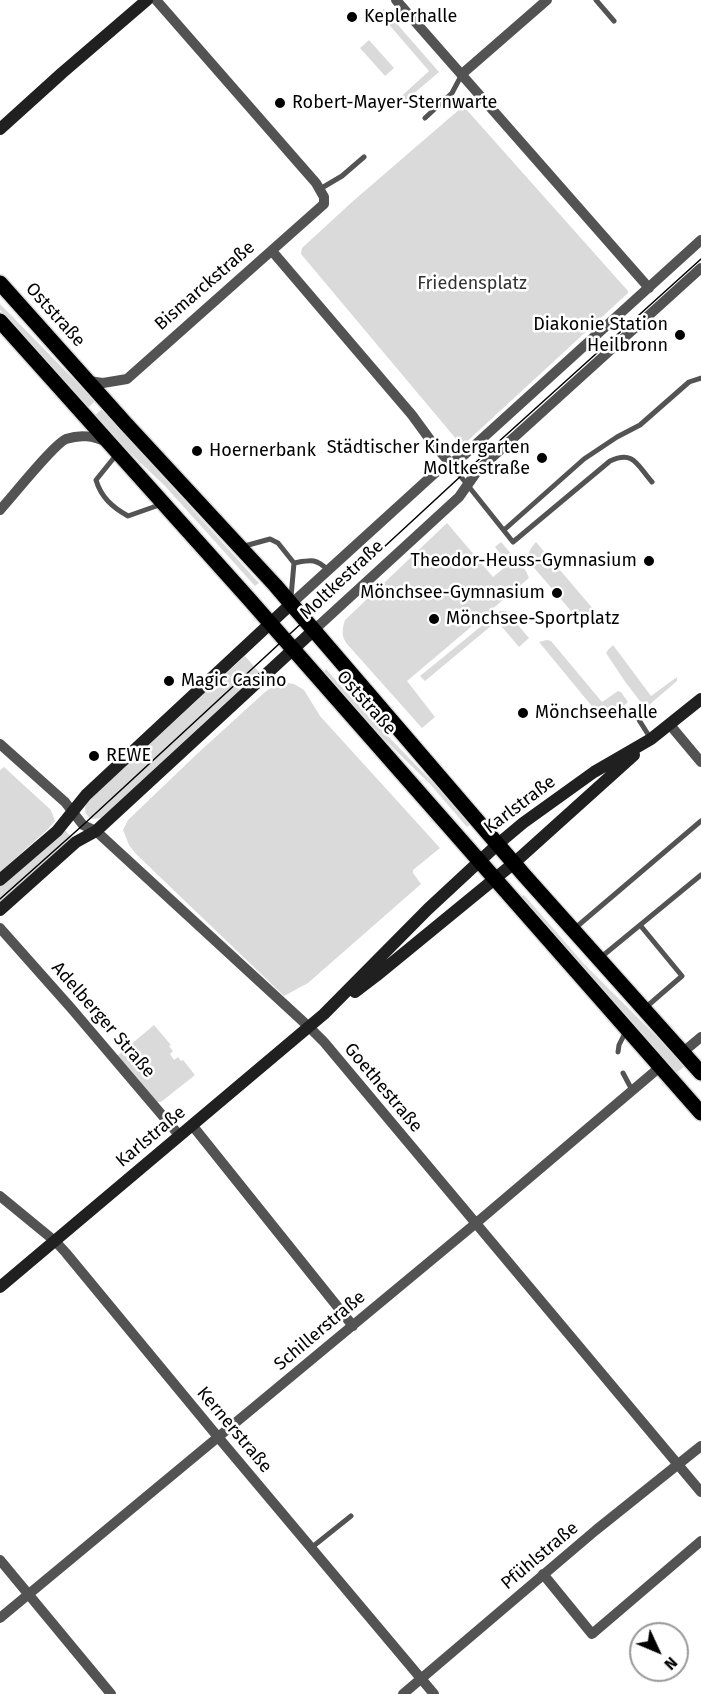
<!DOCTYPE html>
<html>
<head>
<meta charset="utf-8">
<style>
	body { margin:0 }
	#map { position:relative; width:701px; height:1694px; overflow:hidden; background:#fff; font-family:"Fira Sans",sans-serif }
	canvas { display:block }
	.north { position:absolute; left:629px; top:1622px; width:60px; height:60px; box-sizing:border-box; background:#fff; border:2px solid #999; border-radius:50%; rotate:134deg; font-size:16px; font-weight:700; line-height:24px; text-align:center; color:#000 }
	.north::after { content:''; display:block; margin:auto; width:21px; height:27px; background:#000; clip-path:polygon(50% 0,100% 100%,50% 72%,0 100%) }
</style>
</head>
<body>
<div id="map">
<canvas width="701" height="1694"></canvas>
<div class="north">N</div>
</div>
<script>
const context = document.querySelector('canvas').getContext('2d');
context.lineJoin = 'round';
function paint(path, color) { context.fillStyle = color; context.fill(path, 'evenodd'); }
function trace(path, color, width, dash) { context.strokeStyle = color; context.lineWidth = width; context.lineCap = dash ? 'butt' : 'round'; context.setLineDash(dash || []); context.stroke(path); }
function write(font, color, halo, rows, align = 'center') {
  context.font = font + ' "Fira Sans",sans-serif'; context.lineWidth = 5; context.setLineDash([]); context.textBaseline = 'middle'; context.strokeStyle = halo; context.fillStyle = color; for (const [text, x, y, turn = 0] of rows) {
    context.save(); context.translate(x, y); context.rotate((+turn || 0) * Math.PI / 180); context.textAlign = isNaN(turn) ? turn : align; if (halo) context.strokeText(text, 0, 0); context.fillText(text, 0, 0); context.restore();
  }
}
paint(new Path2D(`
	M 384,9 L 439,72 L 399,106 L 395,102 L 429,71 L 379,13 Z
	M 369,40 L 394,68 L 385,76 L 360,48 Z
	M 461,108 L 465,108 L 628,291 L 628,293 L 462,446 L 301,254 L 302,248 L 352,202 Z
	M 0,304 L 95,401 L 88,408 L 0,310 Z
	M 102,409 L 259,583 L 255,586 L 165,486 L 128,451 L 94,416 Z
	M 447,523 L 493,577 L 509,564 L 495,547 L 501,542 L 526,571 L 529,578 L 407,681 L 435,717 L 422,728 L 347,644 C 341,636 342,629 345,620 Z
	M 536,542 L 600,617 C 595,621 590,626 583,625 L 530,563 C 527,553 529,550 536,542 Z
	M 500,611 L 506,611 L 529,638 L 519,647 L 497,621 L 425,681 L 420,676 Z
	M 547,640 L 551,641 L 602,702 L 618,691 L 621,692 L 628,702 L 609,719 L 605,714 L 605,710 L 601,710 L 599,707 L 595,710 L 539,642 Z
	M 613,645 L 651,696 L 677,677 L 677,681 L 649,705 L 643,705 L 626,683 L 606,653 L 608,650 Z
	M 245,656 L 259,672 L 101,818 L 92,819 C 85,815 84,811 86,803 Z
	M 326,669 C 372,723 424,771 471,823 L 467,827 L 430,784 L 385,740 L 323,673 Z
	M 283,682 L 294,684 L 304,690 L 320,716 L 440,848 L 413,870 L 413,873 L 421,884 L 308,983 L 284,996 L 135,853 L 129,845 L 123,830 L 128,820 L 198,753 L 265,692 L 275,685 Z
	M 4,767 L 51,810 L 55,821 L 47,830 L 0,872 L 0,770 Z
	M 64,829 L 73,839 L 0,904 L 0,886 Z
	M 524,895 L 584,964 L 656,1036 L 684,1067 L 676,1073 L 521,897 Z
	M 154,1025 L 171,1045 L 169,1046 L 173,1051 L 170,1054 L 174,1060 L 178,1057 L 181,1061 L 183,1060 L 195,1075 L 161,1102 L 157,1102 L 117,1056 Z`), '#dadada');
const primary = new Path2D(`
	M 0,283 L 126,424 L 275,585 L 524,875 L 701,1073
	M 0,321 L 249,599 L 701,1113`);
trace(primary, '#dbdbdb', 18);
trace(new Path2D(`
	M 596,0 L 614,21
	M 425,118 L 452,93 L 461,76
	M 320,189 L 342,176 L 364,157
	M 117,454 L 96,480 C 101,497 112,507 128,516 L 162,504
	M 450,463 L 513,542 L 610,461 C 634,450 637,465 652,482
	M 504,530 L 584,459 L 617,437 L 640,425 L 689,382 L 701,378
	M 241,547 L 270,539 L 278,543 L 294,563 L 291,597
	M 294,563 C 311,560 315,558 328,570
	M 639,720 L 651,739
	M 640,925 L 682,976 L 645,1008
	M 574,929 L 701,821
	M 600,958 L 701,875
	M 618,1052 L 619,1045 L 626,1031
	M 623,1073 L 632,1090
	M 311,1548 L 351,1516`), '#535353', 5);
trace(new Path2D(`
	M 396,0 L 649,288
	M 462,74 L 547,0
	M 272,251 L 412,415 L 431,441 L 450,463
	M 88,381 L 103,383 L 127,379 L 324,204 L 324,197 L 316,183 L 156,0
	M 0,510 C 12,497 54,444 66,439 C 81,434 93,436 107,442
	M 291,604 L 435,473 L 464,455 L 701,240
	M 314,630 L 459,497 L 478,470 L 701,268
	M 670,725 L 701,762
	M 0,744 L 65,802 L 83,825 L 96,831 L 309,1027 L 324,1042 L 701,1492
	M 0,928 L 71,1008 L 179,1135
	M 682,1053 L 701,1037
	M 192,1125 L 353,1326
	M 0,1196 L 56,1242 L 66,1253 L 218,1437 L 434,1694
	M 0,1560 L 111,1694
	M 543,1574 L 592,1634 L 701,1541
	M 0,1618 L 475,1224 L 660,1067
	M 403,1694 L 596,1530 L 701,1446`), '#535353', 10);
trace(new Path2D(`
	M 0,129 L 62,73 L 147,0
	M 0,880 L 57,831 L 86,795 L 291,604
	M 0,910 L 76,842 L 96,831 L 314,630
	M 355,992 L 376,976 L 514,863 L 634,755
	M 0,1287 L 324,1014 L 428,909 L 498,844 L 523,823 L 594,772 L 651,739 L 701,699`), '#202020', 12);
trace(primary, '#000', 15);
trace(new Path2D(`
	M 0,899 L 83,825 L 475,463 L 701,259`), '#000', 1.5);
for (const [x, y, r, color] of [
	[352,17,6,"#000"],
	[280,103,6,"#000"],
	[680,335,6,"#000"],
	[197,451,6,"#000"],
	[542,458,6,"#000"],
	[649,561,6,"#000"],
	[557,593,6,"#000"],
	[434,619,6,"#000"],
	[169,681,6,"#000"],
	[523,713,6,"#000"],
	[94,756,6,"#000"]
]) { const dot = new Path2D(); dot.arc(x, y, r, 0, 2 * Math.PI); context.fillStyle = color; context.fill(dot); trace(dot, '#fff', 2); }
write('18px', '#000', '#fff', [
	["Keplerhalle",364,17],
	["Robert-Mayer-Sternwarte",292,103],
	["Diakonie Station",668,325,"right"],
	["Heilbronn",668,346,"right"],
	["Städtischer Kindergarten",530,448,"right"],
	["Moltkestraße",530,469,"right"],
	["Hoernerbank",209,451],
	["Theodor-Heuss-Gymnasium",637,561,"right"],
	["Mönchsee-Gymnasium",545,593,"right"],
	["Mönchsee-Sportplatz",446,619],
	["Magic Casino",181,681],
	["Mönchseehalle",535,713],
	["REWE",106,756]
], 'left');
write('18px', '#313131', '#fff', [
	["Friedensplatz",472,284]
]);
write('18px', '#000', '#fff', [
	["Bismarckstraße",205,286,-41],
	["Oststraße",55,315,48],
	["Moltkestraße",342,580,-43],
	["Oststraße",366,703,48],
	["Karlstraße",520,805,-37],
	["Adelberger Straße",103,1020,49],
	["Goethestraße",383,1088,50],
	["Karlstraße",151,1137,-40],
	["Schillerstraße",320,1331,-40],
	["Kernerstraße",234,1430,50],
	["Pfühlstraße",540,1556,-40]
]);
</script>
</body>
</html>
